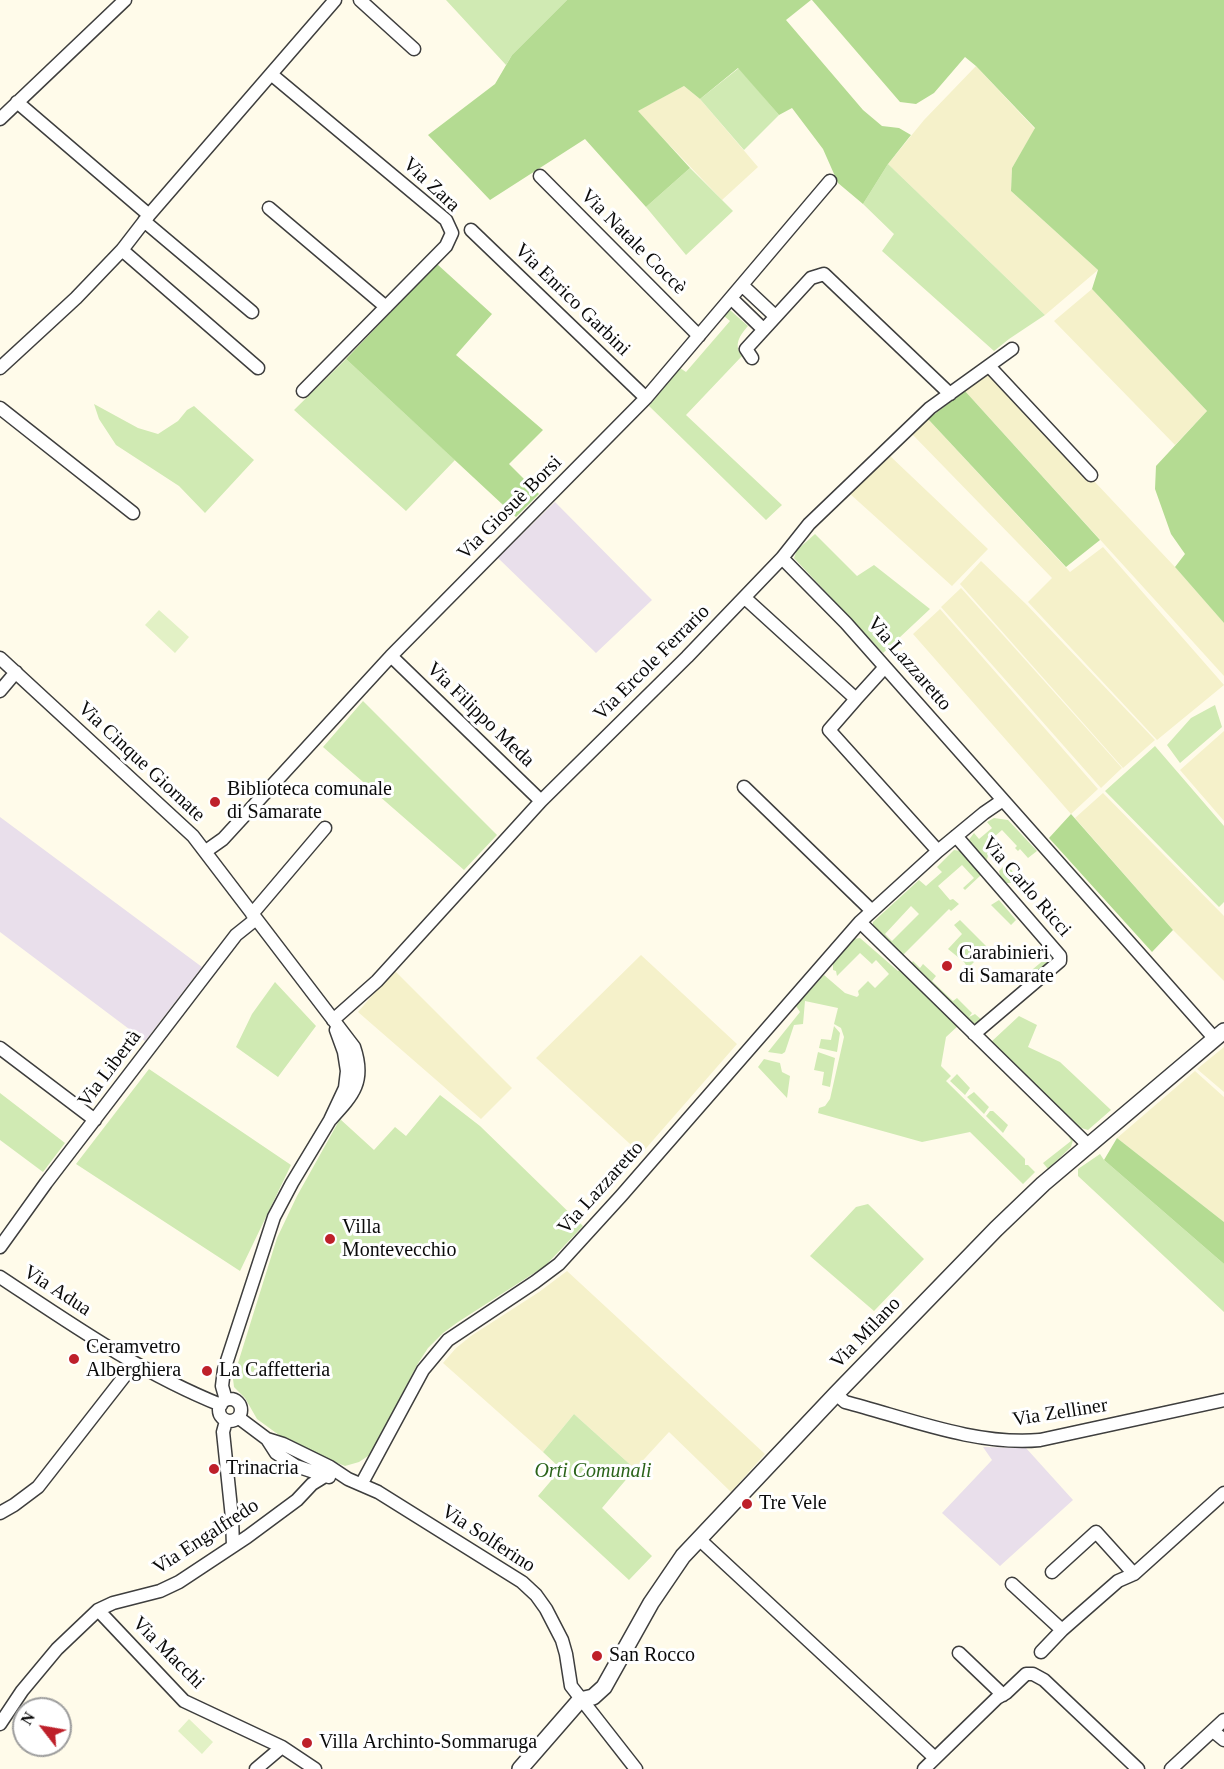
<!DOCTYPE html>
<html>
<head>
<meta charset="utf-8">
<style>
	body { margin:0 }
	#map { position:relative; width:1224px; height:1769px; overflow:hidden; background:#fffbea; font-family:Georgia,serif }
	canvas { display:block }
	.north { position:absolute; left:12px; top:1697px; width:60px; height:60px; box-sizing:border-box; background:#fff; border:2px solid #9d9d9d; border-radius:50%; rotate:301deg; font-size:16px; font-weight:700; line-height:24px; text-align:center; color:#0b0b0b }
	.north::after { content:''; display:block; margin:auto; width:21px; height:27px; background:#be202a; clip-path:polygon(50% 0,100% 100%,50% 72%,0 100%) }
</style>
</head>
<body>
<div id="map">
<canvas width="1224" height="1769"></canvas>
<div class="north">N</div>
</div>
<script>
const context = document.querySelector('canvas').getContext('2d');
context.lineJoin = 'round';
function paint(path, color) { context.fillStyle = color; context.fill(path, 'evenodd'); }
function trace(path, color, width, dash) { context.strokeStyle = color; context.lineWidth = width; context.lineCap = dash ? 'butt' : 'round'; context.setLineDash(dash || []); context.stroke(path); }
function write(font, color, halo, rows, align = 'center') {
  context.font = font + ' Georgia,serif'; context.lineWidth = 6; context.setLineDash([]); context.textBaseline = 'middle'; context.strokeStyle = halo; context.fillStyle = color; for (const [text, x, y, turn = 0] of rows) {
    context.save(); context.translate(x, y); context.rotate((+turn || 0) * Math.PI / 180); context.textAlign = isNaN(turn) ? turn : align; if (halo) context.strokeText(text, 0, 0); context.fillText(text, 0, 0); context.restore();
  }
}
paint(new Path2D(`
	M 555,502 L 652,600 L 596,653 L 498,558 Z
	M 0,817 L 202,967 L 145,1041 L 0,932 Z
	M 983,1447 L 1026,1448 L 1073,1500 L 1000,1566 L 942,1513 L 992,1460 Z`), '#e9dfeb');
paint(new Path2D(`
	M 976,66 L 1035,129 L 1012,168 L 1011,191 L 1098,270 L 1045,315 L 888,164 L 924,120 Z
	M 684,86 L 700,99 L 758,167 L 722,200 L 637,111 Z
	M 1092,289 L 1207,411 L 1175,445 L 1054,321 Z
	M 988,375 L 1094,481 L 1175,567 L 1224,623 L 1224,676 L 965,391 Z
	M 928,419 L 1070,572 L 1103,547 L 1224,685 L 1157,740 L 1028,602 L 1052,578 L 912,434 Z
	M 889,455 L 988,549 L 952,586 L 849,493 Z
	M 981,561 L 1027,605 L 1155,740 L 1123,768 L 960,584 Z
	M 961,588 L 1122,768 L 1101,788 L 941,607 Z
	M 940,609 L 1098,789 L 1071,814 L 913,634 Z
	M 1224,731 L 1224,821 L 1180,770 Z
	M 1103,793 L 1224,916 L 1224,981 L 1173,930 L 1075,818 Z
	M 641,955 L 737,1044 L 641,1154 L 536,1058 Z
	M 394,970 L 512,1088 L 481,1119 L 358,1012 Z
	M 1224,1047 L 1224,1092 L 1197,1069 Z
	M 1195,1071 L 1224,1097 L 1224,1222 L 1117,1138 Z
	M 567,1271 L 765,1454 L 731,1492 L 669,1432 L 635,1469 L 574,1414 L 543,1452 L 443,1363 L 456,1348 L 471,1336 L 539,1292 Z`), '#f5f1ca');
paint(new Path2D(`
	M 446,0 L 567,0 L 512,55 L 506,65 Z
	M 739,68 L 779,115 L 744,150 L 700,99 Z
	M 888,164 L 1045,315 L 1009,339 L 994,351 L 882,251 L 894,234 L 863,204 Z
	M 690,168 L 733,211 L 686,255 L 646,207 Z
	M 730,310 L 748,326 C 740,335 733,345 742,356 L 686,415 L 782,505 L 766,520 L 649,406 L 680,368 L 686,372 L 730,321 L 724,316 Z
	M 346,359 L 455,460 L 406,511 L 294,410 Z
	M 94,404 L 138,428 L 158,434 L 178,421 L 187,410 L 194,406 L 254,460 L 205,513 L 179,486 L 116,445 L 99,419 Z
	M 815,534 L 857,576 L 874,565 L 930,609 L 883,653 L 794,558 L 797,550 Z
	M 363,701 L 497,835 L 464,870 L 323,747 Z
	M 1215,705 L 1222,727 L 1180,763 L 1167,745 L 1191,718 Z
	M 1155,746 L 1224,826 L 1224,902 L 1219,907 L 1105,791 Z
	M 994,818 L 1008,820 L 1037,851 L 1028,858 L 1020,849 L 1018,851 L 1015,848 L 1017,846 L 1002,830 L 986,844 L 993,852 L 988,856 L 986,862 L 968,841 L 974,833 L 979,839 L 992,828 L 987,822 Z
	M 954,850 L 960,851 L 981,875 L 965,890 L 963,888 L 974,878 L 962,865 L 938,886 L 950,900 L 953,899 L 959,904 L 951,911 L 949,909 L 903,955 L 873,927 L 873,922 L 919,880 L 926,886 L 942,872 L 937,867 ZM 911,906 L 919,914 L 892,941 L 885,934 Z
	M 1006,864 L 1018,877 L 1011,883 L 1007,883 L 1006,887 L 996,876 L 1000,875 L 999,871 Z
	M 999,900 L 1016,920 L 1011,925 L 991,905 Z
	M 960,920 L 988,948 L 968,968 L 964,962 L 948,949 L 962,934 L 954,925 Z
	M 860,938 L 898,971 L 902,968 L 959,1025 L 946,1037 L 941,1066 L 951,1076 L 946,1081 L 1025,1159 L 1025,1165 L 1028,1165 L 1035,1172 L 1023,1184 L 970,1132 L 922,1142 L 818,1113 L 819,1108 L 825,1106 L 830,1099 L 844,1037 L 841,1028 L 834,1024 L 838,1008 L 805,1001 L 803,1024 L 794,1025 L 785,1052 L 782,1054 L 768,1052 L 800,1012 L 796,1006 L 824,975 L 845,993 L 857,997 L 859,995 L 858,991 L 868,981 L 875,988 L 889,974 L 876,960 L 872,964 L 860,953 L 837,976 L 836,971 L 833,970 L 833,963 L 854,939 Z
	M 1040,947 L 1045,952 L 1049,950 L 1053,955 L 1053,961 L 1049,965 L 1047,963 L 1030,977 L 1027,974 L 1045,959 L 1036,949 Z
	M 913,961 L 920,968 L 923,964 L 936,976 L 932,981 L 953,1001 L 957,998 L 972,1013 L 969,1017 L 975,1014 L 983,1021 L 980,1024 L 971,1023 L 911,964 Z
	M 275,982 L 316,1026 L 278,1077 L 236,1047 L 252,1014 Z
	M 1019,1016 L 1037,1025 L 1028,1047 L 1060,1062 L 1111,1110 L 1088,1130 L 1078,1127 L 991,1042 Z
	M 834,1026 L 840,1033 L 837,1052 L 819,1048 L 821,1039 L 831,1040 Z
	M 818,1052 L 835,1058 L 830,1087 L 822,1085 L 824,1072 L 814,1070 Z
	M 764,1059 L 780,1063 L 782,1072 L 790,1076 L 787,1098 L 758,1067 Z
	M 149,1069 L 291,1165 L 240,1271 L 76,1164 Z
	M 957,1074 L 970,1088 L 965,1095 L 950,1081 Z
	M 974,1092 L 989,1107 L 984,1114 L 967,1097 Z
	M 0,1093 L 65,1143 L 43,1172 L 0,1140 Z
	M 440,1095 L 480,1126 L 583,1226 L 545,1266 L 458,1322 L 443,1333 L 428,1348 L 417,1365 L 371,1454 L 359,1462 L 345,1466 L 315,1454 L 283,1438 L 257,1419 L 245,1398 L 234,1387 L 233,1379 L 277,1238 L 297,1196 L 340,1119 L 374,1150 L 395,1127 L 406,1136 Z
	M 990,1111 L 993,1111 L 1008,1125 L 1003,1133 L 986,1116 Z
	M 1069,1134 L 1073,1140 L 1071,1147 L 1048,1169 L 1043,1163 L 1071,1141 L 1068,1135 Z
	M 1100,1154 L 1104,1160 L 1224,1264 L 1224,1312 L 1078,1176 L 1078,1169 Z
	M 868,1204 L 924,1259 L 874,1311 L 810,1256 L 856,1207 Z
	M 574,1414 L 635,1469 L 602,1508 L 652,1556 L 629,1580 L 538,1496 L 561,1469 L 543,1452 Z`), '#d0eab3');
paint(new Path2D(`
	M 567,0 L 811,0 L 786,20 L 863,110 L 882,126 L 899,128 L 911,135 L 888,164 L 863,204 L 838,183 L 823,149 L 792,108 L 779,115 L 738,68 L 700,99 L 684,86 L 638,111 L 690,168 L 646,207 L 585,139 L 490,200 L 428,135 L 495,84 L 512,55 Z
	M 812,0 L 1224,0 L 1224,623 L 1175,567 L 1185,554 L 1171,534 L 1155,489 L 1156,466 L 1207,411 L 1092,289 L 1098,270 L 1011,191 L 1012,168 L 1035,128 L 976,66 L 965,57 L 934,93 L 916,104 L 900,102 Z
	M 437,264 L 492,314 L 456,355 L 543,430 L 509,464 L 539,494 L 516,517 L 346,359 Z
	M 965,391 L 1100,540 L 1066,567 L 928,419 Z
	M 1071,814 L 1173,930 L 1152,952 L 1049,838 Z
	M 1117,1138 L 1224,1222 L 1224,1264 L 1104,1160 Z`), '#b4db92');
paint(new Path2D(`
	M 159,610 L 189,637 L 175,653 L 145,625 Z
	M 189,1719 L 213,1742 L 202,1754 L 178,1731 Z`), '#e2f1c5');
const minor = new Path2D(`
	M 360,0 L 414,49
	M 271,74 L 446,220 L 452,233 L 446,246 L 303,391
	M 17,102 L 149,215
	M 0,119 L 125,0
	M 540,176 L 699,336
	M 269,208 L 386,307
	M 144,221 L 252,312
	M 471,230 L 646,398
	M 122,250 L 258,368
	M 743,286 L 775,316
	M 732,299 L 763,329
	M 752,358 L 746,349 L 811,278 L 824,274 L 950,394
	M 989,366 L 1091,475
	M 0,368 L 76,298 L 122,250 L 149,215 L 335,0
	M 0,408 L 133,513
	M 782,558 L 846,623 L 1215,1039
	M 745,598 L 856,699 L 829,730 L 938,851
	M 391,656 L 541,801
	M 0,658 L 193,836 L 354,1047 C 366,1082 353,1095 330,1120
	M 0,691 L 16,672
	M 856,699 L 885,667
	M 744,787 L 871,910
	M 956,836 L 1060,956 L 1060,961 L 974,1034
	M 206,851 L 223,839 L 391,656 L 646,398 L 830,181
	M 252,914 L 325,828
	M 860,922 L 1088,1145
	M 333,1020 L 377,981 L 541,801 L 687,657 L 782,558 L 809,524 L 930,408 L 1012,349
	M 0,1048 L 95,1120
	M 0,1247 L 46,1183 L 236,935 L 256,919
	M 0,1277 C 71,1324 141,1373 221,1405
	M 836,1394 L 845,1402 C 907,1418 976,1446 1040,1440 L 1224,1400
	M219 1410a11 11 0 1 1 22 0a11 11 0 1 1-22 0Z
	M 226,1400 L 222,1386 L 224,1370 L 274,1217 L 292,1183 L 330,1120 L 345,1088 L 347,1071 L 344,1052 L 336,1030
	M 239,1418 L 267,1439 L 276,1453 L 296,1466 L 329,1477
	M 226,1421 L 223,1432 L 232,1518 L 233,1546
	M 267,1439 L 283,1444 L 330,1467 L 348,1479 L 378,1492 L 522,1582 L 536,1595 L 546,1609 L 562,1640 L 566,1654 L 571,1686 L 636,1769
	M 362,1483 L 423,1370 L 448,1340 L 535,1282 L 559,1264 L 621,1196 L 860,922 L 938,851 L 984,813 L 1003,800
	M 0,1513 L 14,1505 L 38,1487 L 134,1364
	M 700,1540 L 935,1758
	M 1052,1572 L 1096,1532 L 1134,1574
	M 1012,1584 L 1062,1630 L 1041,1652
	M 98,1610 L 184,1701 L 282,1747 L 315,1769
	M 1062,1630 L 1118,1581 L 1134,1574 L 1224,1493
	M 959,1653 L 1003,1695
	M 0,1724 L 22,1691 L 57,1649 L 98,1610 L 113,1603 L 160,1591 L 179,1582 L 247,1537 L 297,1500 L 312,1484 L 325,1476
	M 1213,1731 L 1224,1740
	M 256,1769 L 282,1747
	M 924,1769 L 997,1698 L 1006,1693 L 1026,1674 L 1033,1674 L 1044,1680 L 1138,1769
	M 1171,1769 L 1224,1720`);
const tertiary = new Path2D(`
	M 520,1769 L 580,1700 L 593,1697 L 604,1687 L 651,1603 L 683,1556 L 836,1394 L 996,1229 L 1043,1184 L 1224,1031`);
trace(minor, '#3e3e3e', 15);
trace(tertiary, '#3e3e3e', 18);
trace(minor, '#fff', 12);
trace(tertiary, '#fff', 15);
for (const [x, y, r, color] of [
	[215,802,6,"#be202a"],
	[947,966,6,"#be202a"],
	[330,1239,6,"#be202a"],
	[74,1359,6,"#be202a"],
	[207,1371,6,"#be202a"],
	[214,1469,6,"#be202a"],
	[747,1504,6,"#be202a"],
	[597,1656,6,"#be202a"],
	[307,1743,6,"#be202a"]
]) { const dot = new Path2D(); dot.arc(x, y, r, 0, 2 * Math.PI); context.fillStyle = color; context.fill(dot); trace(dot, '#fff', 2); }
write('20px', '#0b0b0b', '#fff', [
	["Via Zara",431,185,43],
	["Via Natale Coccè",633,242,45],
	["Via Enrico Garbini",572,300,44],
	["Via Giosuè Borsi",510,508,-45],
	["Via Ercole Ferrario",652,663,-45],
	["Via Lazzaretto",909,664,49],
	["Via Filippo Meda",480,715,44],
	["Via Cinque Giornate",141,762,43],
	["Via Carlo Ricci",1026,887,49],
	["Via Libertà",110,1069,-53],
	["Via Lazzaretto",601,1188,-48],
	["Via Adua",57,1291,33],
	["Via Milano",866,1333,-46],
	["Via Zelliner",1060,1413,-9],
	["Via Engalfredo",206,1537,-33],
	["Via Solferino",488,1539,33],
	["Via Macchi",168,1653,45]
]);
write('20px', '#0b0b0b', '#fff', [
	["Biblioteca comunale",227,790],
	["di Samarate",227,813],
	["Carabinieri",959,954],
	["di Samarate",959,977],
	["Villa",342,1228],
	["Montevecchio",342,1251],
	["Ceramvetro",86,1348],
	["Alberghiera",86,1371],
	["La Caffetteria",219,1371],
	["Trinacria",226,1469],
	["Tre Vele",759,1504],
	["San Rocco",609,1656],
	["Villa Archinto-Sommaruga",319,1743]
], 'left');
write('italic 20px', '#2b641b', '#fff', [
	["Orti Comunali",593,1472]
]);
</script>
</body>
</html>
